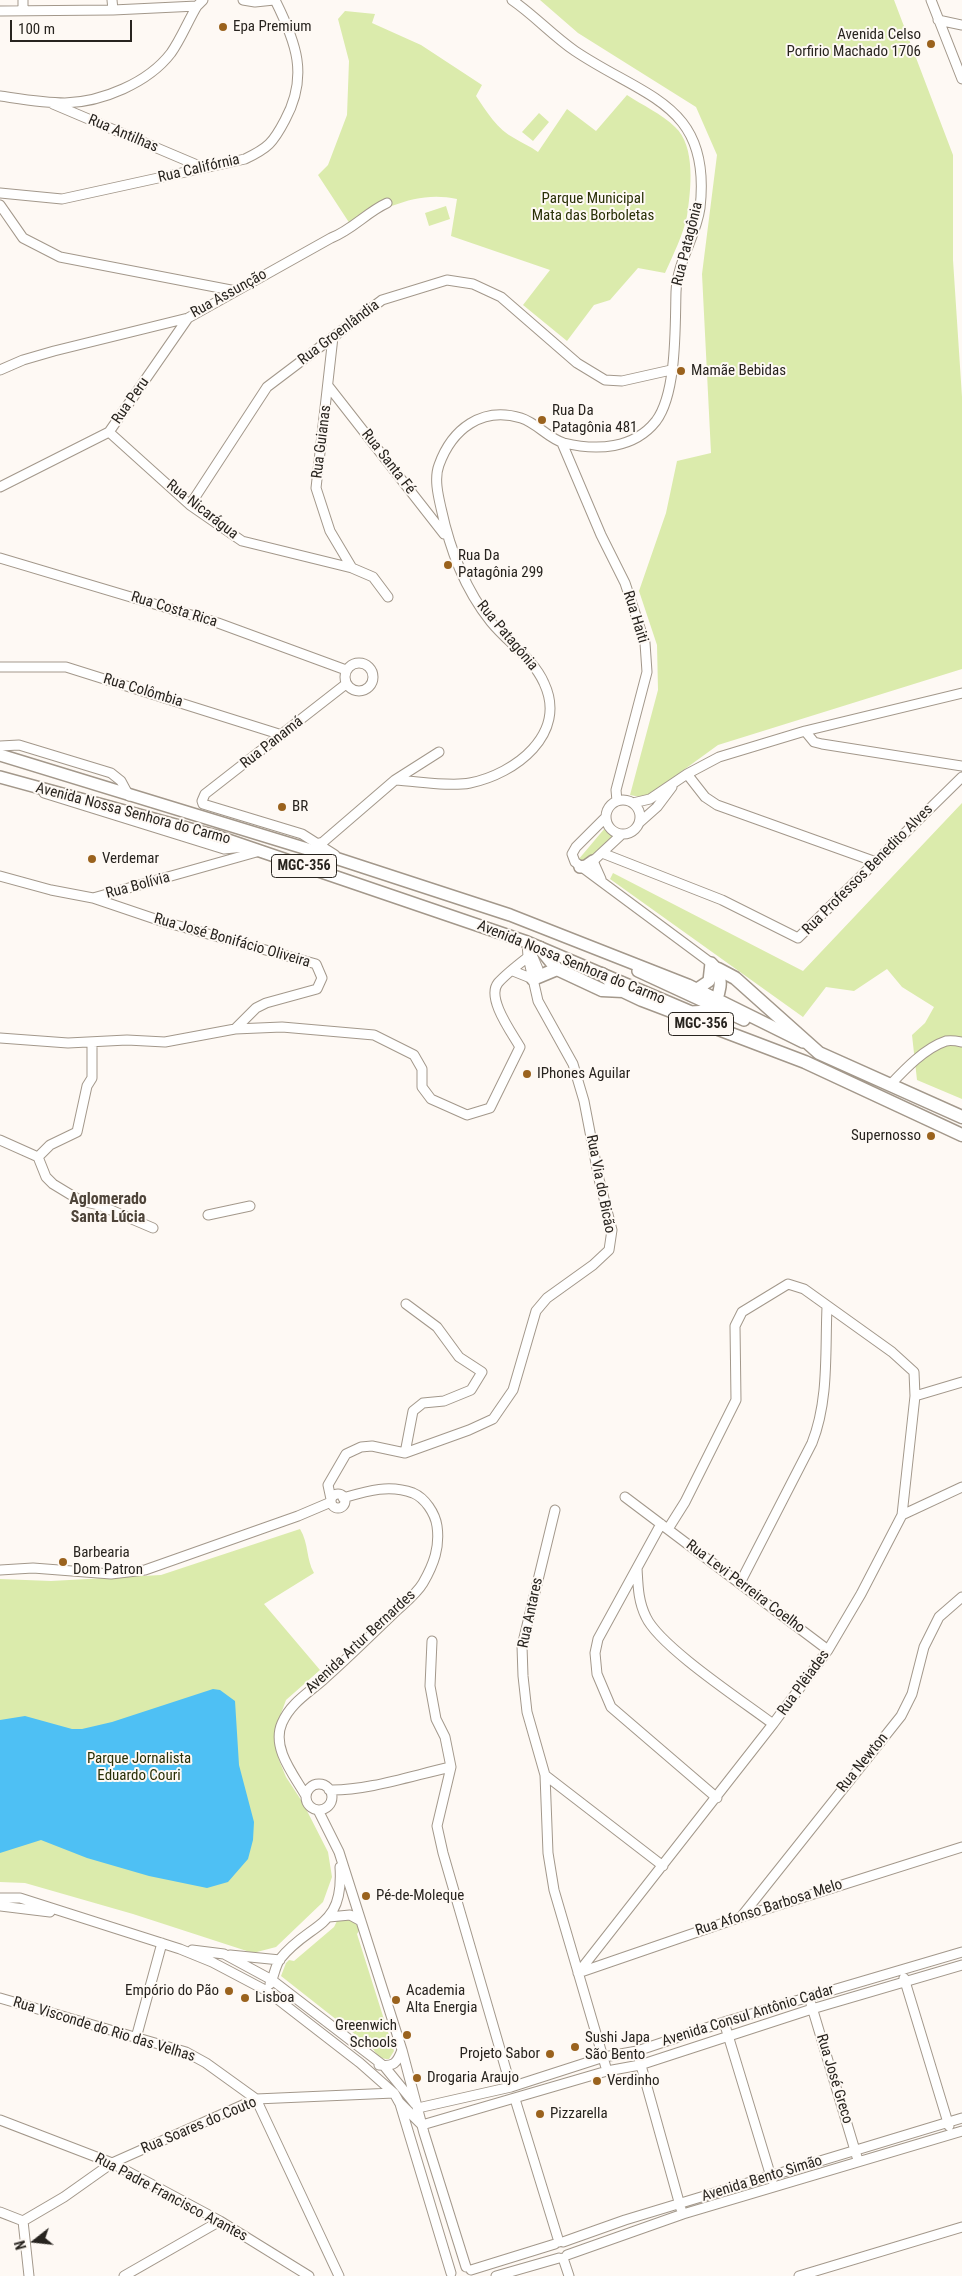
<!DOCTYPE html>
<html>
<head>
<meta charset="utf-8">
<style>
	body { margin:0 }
	#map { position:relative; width:962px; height:2276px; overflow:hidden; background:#fef9f4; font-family:"Roboto Condensed",sans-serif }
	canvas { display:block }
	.north { position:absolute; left:10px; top:2216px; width:50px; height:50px; -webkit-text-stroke:4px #fef9f4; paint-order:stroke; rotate:254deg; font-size:14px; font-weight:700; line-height:20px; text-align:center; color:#28241f }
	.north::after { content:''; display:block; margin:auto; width:18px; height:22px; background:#28241f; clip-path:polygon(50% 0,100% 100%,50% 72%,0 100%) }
	.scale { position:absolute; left:10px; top:20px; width:122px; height:22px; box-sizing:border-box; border:2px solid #28241f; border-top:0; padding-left:6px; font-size:15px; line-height:18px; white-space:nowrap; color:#28241f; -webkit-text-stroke:4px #fef9f4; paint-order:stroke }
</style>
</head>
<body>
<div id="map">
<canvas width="962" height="2276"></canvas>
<div class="north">N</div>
<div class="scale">100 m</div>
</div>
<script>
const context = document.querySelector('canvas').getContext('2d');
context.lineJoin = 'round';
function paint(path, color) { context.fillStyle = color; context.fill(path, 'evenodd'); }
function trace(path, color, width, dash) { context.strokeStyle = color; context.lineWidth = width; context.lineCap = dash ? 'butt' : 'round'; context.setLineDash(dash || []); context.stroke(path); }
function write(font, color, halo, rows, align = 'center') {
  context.font = font + ' "Roboto Condensed",sans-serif'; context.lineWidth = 4; context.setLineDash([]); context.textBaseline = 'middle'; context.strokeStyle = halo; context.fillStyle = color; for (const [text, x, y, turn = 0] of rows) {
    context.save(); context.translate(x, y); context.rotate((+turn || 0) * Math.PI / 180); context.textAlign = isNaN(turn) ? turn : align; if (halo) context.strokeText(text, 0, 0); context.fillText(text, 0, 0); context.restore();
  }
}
paint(new Path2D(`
	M 540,0 L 894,0 L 953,155 L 953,260 L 962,397 L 962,669 L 718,745 L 645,798 L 630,795 L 658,690 L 657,645 L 639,591 L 666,513 L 677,461 L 711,453 L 702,274 L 717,155 L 696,107 L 578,33 Z
	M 345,11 L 375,14 L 372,23 L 421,45 L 482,85 L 476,96 C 486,111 498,130 514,138 C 522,143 530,146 538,152 L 567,109 L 596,131 L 627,95 C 642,105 662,114 675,127 C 696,146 691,190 687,216 C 683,235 673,255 665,273 L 638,268 L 610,300 L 594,305 L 567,341 L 523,305 L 550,270 L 451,236 L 457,199 C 417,190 385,209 350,224 L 318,175 L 328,165 L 347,115 L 349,61 L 338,19 Z
	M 539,113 L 549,122 L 533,141 L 522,132 Z
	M 446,206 L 450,219 L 429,226 L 425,213 Z
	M 962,803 L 962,1099 L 917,1080 L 912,1035 L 925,1023 L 934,1007 L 902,987 L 887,969 L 854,991 L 826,987 L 803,1017 L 610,879 L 613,873 L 803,971 Z
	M 605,828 L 614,838 L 585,866 L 578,860 Z
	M 300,1529 C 309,1544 306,1559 314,1573 L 264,1604 L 320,1670 L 286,1700 L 276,1727 L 276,1746 L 279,1760 L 286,1777 L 303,1803 L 328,1852 L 332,1877 L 323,1902 L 276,1947 L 253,1953 L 133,1914 L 25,1883 L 0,1882 L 0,1579 L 51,1581 L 161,1575 Z
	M 345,1919 L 354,1922 L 360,1929 L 357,1934 L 394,2051 L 389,2059 C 376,2059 377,2052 370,2046 L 281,1976 L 286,1963 L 289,1960 L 294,1961 L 334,1927 L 337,1921 Z`), '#dbebac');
paint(new Path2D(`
	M 213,1689 L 220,1690 L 235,1701 L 239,1765 L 254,1822 L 253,1840 L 248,1859 L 228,1882 L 207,1888 L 149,1876 L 87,1858 L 41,1840 L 0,1853 L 0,1720 L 25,1716 L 72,1729 L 82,1729 L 112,1722 Z`), '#4ec0f4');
const minor = new Path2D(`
	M 23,0 L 23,11
	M 112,0 L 113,10
	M 243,0 L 255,2 L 274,0
	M 931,0 L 962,79
	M 0,11 L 113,10 L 197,6
	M 938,20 L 962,25
	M 0,96 C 21,99 44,103 65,103 C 102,102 148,83 171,53 C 181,39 188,21 197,6 L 203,0
	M 53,104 L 197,165 L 199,168
	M 0,193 L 62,199 L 245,159 C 268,148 273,143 285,120 C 309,76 296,42 275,0
	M 0,205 L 23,238 L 60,257 L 236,291
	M 333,337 L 316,488 L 330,531 L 352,568
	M 0,370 L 23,360 L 54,351 L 188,318 L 331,238 C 352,230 367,212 387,203
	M 329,387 L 444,534
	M 109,432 L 190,505 L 242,541 L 352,568 L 373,577 L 388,597
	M 562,443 L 601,535 L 625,583 L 645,643 L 647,672 L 616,790 L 617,801
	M 0,487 L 109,432 L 188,318
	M 190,505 L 267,387 L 382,300 L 447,280 L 473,284 L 501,297 L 577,363 L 605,380 L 622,381 L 671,370
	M 0,558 L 218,623 L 346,670
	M345 677a14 14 0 1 1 28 0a14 14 0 1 1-28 0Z
	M 0,667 L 66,667 L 282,735
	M 805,731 L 814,742 L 822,744 L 962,766
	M 0,746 L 19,745 L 111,773 L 121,781 L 129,796
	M 687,774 L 705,797 L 717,805 L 876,862
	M 395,780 C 417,781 449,787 470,783 C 515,774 568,734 544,683 C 533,658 508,643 491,622 C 464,588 450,550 441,508 C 438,495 434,478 439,465 C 452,429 482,406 521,418 C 537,423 549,439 564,443 C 597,451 634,449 656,421 C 677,393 675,326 676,292 C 677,262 696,237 700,208 C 712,104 645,98 575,51 C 553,36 534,15 512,0
	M 44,793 L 224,849 L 244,847
	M606 817a17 17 0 1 1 34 0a17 17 0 1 1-34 0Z
	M 633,803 L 650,799 L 687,774 L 719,757 L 805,731 L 962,693
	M 203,804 L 202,801 L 205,794 L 346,684
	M 203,804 L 302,834 L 335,855
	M 606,817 L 576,847 L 572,854 L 575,862 L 711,963
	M 639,823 L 657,807 L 672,787
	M 316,844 L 323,842 L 395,780 L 439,752
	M 602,853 L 722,900 L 798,938 L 962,777
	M 0,876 L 51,890 L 93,898 L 260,851
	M 601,879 L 593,861 L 622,834
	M 93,898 L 161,921 L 316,964 L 322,978 L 317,989 L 266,1003 L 256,1008 L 235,1029
	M 513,971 L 533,979
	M 0,1038 L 68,1043 L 127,1040 L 165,1042 L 235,1029 L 282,1027 L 374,1035 L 414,1055 L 422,1069 L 422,1087 L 431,1099 L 467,1115 L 490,1108 L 520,1047 C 512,1033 486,998 498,983 C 506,974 519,964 528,957 L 533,957 L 538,969 L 533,979
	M 890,1085 C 905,1069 925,1048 946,1041 C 951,1040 957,1041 962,1042
	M 0,1140 L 38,1157
	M 38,1157 L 46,1177 L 53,1184 L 81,1201 L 99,1205 L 153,1228
	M 38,1157 L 50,1145 L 77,1132 L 87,1086 L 92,1078 L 92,1043
	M 208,1215 L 250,1206
	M 915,1396 L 962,1382
	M 405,1453 L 413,1411 L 423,1403 L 444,1401 L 471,1390 L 482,1372 L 459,1357 L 437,1327 L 406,1304
	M331 1501a7 7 0 1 1 14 0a7 7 0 1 1-14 0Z
	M 625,1497 L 828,1650
	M 331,1499 L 328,1485 L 346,1454 L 361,1447 L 372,1446 L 405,1453 L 469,1430 L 493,1419 L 513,1390 L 536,1311 L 547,1298 L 593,1265 L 609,1250 L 612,1230 L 599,1179 L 584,1101 L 573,1064 L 538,1001 L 528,957 L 527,942
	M 555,1510 L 522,1646 L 523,1676 L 527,1712 L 545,1775 L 548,1853 L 554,1890 L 607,2071
	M 902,1515 L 962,1487
	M 661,1524 L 598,1639 L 595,1653 L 597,1674 L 611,1707 L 717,1798
	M 637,1568 C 638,1585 638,1601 646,1617 C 660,1647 744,1702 773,1724
	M 0,1570 L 33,1568 L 111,1574 L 145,1570 L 298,1516 L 331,1502
	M 740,1583 L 812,1443 C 829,1400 825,1352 827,1307
	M 432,1641 L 430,1686 L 436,1719 L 445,1737 L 451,1767 L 437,1826 L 443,1853 L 511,2087
	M 545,1775 L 663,1866
	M306 1797a13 13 0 1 1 26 0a13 13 0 1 1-26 0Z
	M 329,1790 C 367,1791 414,1775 451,1767
	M 306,1796 C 294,1775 271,1748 282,1723 C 291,1703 307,1694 323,1680 C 347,1659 369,1637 392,1615 C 402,1605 416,1595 423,1583 C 434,1564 440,1547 437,1526 C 435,1513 425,1498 413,1493 C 389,1484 367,1491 343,1498
	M 318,1810 L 339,1852 L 402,2050 L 424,2133 L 466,2267
	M 0,1898 L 20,1898 L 180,1949 L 212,1962 L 267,1991 L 360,2063 L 394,2093 L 399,2102 L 422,2125
	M 0,1906 L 50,1912
	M 329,1917 L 350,1915 L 361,1921
	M 741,1917 L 901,1716 L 912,1694 L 924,1647 L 939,1617 L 962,1597
	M 192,1950 L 224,1954 L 272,1980 L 384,2066 L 415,2104
	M 230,1955 L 280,1960
	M 578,1973 L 773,1724 L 828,1650 L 861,1594 L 902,1515 L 915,1396 L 914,1372 L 892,1352 L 804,1289 L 788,1284 L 742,1312 L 735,1326 L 736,1400 L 685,1502 L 668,1529
	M 578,1973 L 741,1917 L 962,1847
	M 904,1978 L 949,2126
	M 270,1984 C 274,1977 275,1966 280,1959 C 310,1921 344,1930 340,1867
	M 0,1998 L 186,2052 L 206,2063 L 256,2099 L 339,2276
	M 811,2004 L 857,2157
	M 724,2022 L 772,2180
	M 136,2038 L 162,1943
	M 637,2051 L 681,2209
	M 379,2065 C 394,2067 397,2063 402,2050
	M 515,2099 L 559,2242
	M 400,2104 L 451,2273
	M 418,2108 L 511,2087 L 604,2057 L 637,2051 L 724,2022 L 962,1952
	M 0,2120 L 112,2163 L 220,2221 L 309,2276
	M 422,2125 L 607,2071 L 640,2065 L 812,2009 L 962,1965
	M 0,2212 L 23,2221
	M 23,2221 L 64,2197 L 112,2163 L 256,2099 L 394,2093
	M 23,2221 L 29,2276
	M 563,2242 L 625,2220 L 962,2118
	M 567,2255 L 683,2214 L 962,2131
	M 563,2258 L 569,2276
	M 471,2270 L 555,2244
	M 124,2276 L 220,2221
	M 496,2276 L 559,2258
	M 799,2276 L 962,2227`);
const major = new Path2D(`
	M 0,755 L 317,852 L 510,915 L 688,985 L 803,1042
	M 0,777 L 216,836 L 527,942 L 696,1014
	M 580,867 L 586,866 L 593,861
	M 638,971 L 744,1020
	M 697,989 L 709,981 L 711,963
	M 691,1012 L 708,1011 C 721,997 726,976 711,963`);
const highway = new Path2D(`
	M 540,948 L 557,969
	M 718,969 L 735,978 L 819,1053 L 962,1117
	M 602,974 L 623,991 L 642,1000 L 805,1062 L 962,1135
	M 533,979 L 557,969 L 602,990 L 623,991`);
trace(minor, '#a3988b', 11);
trace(major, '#a3988b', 14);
trace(highway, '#a3988b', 15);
trace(minor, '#fff', 9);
trace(major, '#fff', 11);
trace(highway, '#fff', 12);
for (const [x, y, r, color] of [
	[223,27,5,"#9a621d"],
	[931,44,5,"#9a621d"],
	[681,371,5,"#9a621d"],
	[542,420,5,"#9a621d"],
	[448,565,5,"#9a621d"],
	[282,807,5,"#9a621d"],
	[92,859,5,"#9a621d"],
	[527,1074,5,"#9a621d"],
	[931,1136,5,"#9a621d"],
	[63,1562,5,"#9a621d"],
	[366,1896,5,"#9a621d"],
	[229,1991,5,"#9a621d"],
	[245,1998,5,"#9a621d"],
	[396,2000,5,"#9a621d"],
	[407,2035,5,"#9a621d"],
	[575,2047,5,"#9a621d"],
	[550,2054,5,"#9a621d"],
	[417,2078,5,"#9a621d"],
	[597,2081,5,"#9a621d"],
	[540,2114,5,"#9a621d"]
]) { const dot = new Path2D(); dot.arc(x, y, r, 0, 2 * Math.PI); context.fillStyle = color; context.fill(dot); trace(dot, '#fef9f4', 2); }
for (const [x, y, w] of [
	[304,866,65],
	[701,1024,65]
]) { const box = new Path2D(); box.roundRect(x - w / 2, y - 11.5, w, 23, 4); context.fillStyle = '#fef9f4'; context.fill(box); trace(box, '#28241f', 1); }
write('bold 14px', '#28241f', null, [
	["MGC-356",304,866],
	["MGC-356",701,1024]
]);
write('15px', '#28241f', '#fef9f4', [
	["Epa Premium",233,27],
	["Avenida Celso",921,35,"right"],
	["Porfirio Machado 1706",921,52,"right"],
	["Mamãe Bebidas",691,371],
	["Rua Da",552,411],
	["Patagônia 481",552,428],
	["Rua Da",458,556],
	["Patagônia 299",458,573],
	["BR",292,807],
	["Verdemar",102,859],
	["IPhones Aguilar",537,1074],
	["Supernosso",921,1136,"right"],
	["Barbearia",73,1553],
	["Dom Patron",73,1570],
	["Pé-de-Moleque",376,1896],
	["Empório do Pão",219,1991,"right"],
	["Academia",406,1991],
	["Alta Energia",406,2008],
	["Lisboa",255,1998],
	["Greenwich",397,2026,"right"],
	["Schools",397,2043,"right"],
	["Sushi Japa",585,2038],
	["São Bento",585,2055],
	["Projeto Sabor",540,2054,"right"],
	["Drogaria Araujo",427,2078],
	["Verdinho",607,2081],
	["Pizzarella",550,2114]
], 'left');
write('15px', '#28241f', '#fef9f4', [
	["Rua Antilhas",123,134,23],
	["Rua Califórnia",199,169,-13],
	["Rua Patagônia",688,244,-76],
	["Rua Assunção",229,294,-29],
	["Rua Groenlândia",339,333,-37],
	["Rua Peru",131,401,-55],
	["Rua Guianas",322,442,-83],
	["Rua Santa Fé",388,462,52],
	["Rua Nicarágua",202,510,38],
	["Rua Costa Rica",174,610,17],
	["Rua Haiti",635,617,73],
	["Rua Patagônia",507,636,50],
	["Rua Colômbia",143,691,17],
	["Rua Panamá",272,743,-38],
	["Avenida Nossa Senhora do Carmo",133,814,15],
	["Rua Professos Benedito Alves",868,870,-45],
	["Rua Bolívia",138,886,-15],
	["Rua José Bonifácio Oliveira",232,941,16],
	["Avenida Nossa Senhora do Carmo",571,963,22],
	["Rua Via do Bicão",600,1184,79],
	["Rua Levi Perreira Coelho",745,1587,37],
	["Rua Antares",531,1613,-78],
	["Avenida Artur Bernardes",361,1642,-43],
	["Rua Plêiades",804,1683,-54],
	["Rua Newton",863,1763,-51],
	["Rua Afonso Barbosa Melo",769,1908,-18],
	["Avenida Consul Antônio Cadar",748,2016,-17],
	["Rua Visconde do Rio das Velhas",104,2030,17],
	["Rua José Greco",834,2079,73],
	["Rua Soares do Couto",199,2126,-23],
	["Avenida Bento Simão",762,2179,-17],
	["Rua Padre Francisco Arantes",171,2198,28]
]);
write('15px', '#293006', '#fef9f4', [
	["Parque Municipal",593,199],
	["Mata das Borboletas",593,216],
	["Parque Jornalista",139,1759],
	["Eduardo Couri",139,1776]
]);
write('bold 16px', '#4e4439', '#fef9f4', [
	["Aglomerado",108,1200],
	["Santa Lúcia",108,1218]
]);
</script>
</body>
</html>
